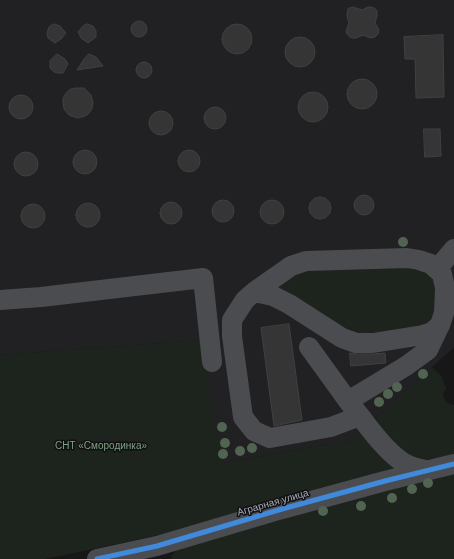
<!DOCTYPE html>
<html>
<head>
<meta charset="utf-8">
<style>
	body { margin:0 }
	canvas { display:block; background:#171717 }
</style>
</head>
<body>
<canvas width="454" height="559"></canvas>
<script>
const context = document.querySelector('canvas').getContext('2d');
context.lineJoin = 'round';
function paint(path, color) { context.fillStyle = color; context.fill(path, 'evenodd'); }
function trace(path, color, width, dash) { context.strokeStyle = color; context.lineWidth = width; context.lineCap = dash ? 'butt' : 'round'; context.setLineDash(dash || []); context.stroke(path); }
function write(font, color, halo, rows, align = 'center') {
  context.font = font + ' Arial,sans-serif'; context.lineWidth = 3; context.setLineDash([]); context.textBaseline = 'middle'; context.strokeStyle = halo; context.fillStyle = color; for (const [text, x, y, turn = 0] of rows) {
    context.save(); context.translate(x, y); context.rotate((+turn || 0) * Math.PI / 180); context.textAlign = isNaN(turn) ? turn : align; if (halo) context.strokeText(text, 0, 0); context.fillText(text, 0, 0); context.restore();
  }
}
paint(new Path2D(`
	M 0,0 L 454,0 L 454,347 L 352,440 L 222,463 L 200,340 L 0,355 Z`), '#212123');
paint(new Path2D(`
	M 345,265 L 421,268 L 436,278 L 437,296 L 430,319 L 410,331 L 379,333 L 356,330 L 335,322 L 273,286 L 296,270 Z
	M 200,340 L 223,463 L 352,440 L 362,431 L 396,470 L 159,535 L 45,559 L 0,559 L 0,355 Z
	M 432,367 L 442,377 L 446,388 L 443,394 C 444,401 447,404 454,405 L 454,458 L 436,461 L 405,455 L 371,423 Z
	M 454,471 L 454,559 L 171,559 L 172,555 L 179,548 Z`), '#1d241e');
const building = new Path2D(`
	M 353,7 L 362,10 L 368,7 L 371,7 L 374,8 L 377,11 L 377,16 L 375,23 L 378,28 L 379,31 L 378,34 L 375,37 L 370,38 L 363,35 L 356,38 L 353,38 L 350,37 L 347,34 L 346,31 L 349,23 L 347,16 L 347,13 L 348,9 Z
	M131 29a8 8 0 1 1 16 0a8 8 0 1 1-16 0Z
	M222 39a15 15 0 1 1 30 0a15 15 0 1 1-30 0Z
	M 54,24 L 60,26 L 66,33 L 61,39 L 55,43 L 48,38 L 47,33 L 49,27 Z
	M 87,24 L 93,26 L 96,31 L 96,37 L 88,43 L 81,38 L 78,32 L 83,26 Z
	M 443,35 L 444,97 L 416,98 L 415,59 L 405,59 L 404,37 Z
	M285 52a15 15 0 1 1 30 0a15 15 0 1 1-30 0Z
	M 57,54 L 65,59 L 68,64 L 63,73 L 58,73 L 54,72 L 50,68 L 50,61 Z
	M 89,54 L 96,57 L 103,66 L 77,70 L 84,59 Z
	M136 70a8 8 0 1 1 16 0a8 8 0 1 1-16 0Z
	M347 94a15 15 0 1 1 30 0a15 15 0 1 1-30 0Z
	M 76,88 L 84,88 L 91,95 L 93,102 L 92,109 L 88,114 L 85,116 L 78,118 L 71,116 L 68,114 L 64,109 L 63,102 L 63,98 L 67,92 L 71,89 Z
	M298 107a15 15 0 1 1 30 0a15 15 0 1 1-30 0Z
	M9 107a12 12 0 1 1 24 0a12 12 0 1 1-24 0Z
	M204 118a11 11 0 1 1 22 0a11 11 0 1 1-22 0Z
	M149 123a12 12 0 1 1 24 0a12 12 0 1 1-24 0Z
	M 424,129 L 440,129 L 441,156 L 425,157 Z
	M178 161a11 11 0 1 1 22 0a11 11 0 1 1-22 0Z
	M73 162a12 12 0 1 1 24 0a12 12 0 1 1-24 0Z
	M14 164a12 12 0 1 1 24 0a12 12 0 1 1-24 0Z
	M354 205a10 10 0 1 1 20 0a10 10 0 1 1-20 0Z
	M309 208a11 11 0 1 1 22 0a11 11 0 1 1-22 0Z
	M212 211a11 11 0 1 1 22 0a11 11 0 1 1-22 0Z
	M260 212a12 12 0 1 1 24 0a12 12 0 1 1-24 0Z
	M160 213a11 11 0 1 1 22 0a11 11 0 1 1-22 0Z
	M76 215a12 12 0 1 1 24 0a12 12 0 1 1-24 0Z
	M21 216a12 12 0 1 1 24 0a12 12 0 1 1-24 0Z
	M 289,324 L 302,420 L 274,426 L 261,328 Z
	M 350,353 L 356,354 L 373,354 L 385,353 L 386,363 L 351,366 Z`);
paint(building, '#353536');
trace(building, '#3f4043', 1);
trace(new Path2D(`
	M 437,269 L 454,249
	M 254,292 L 291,266 L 306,261 L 407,258 L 419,260 L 431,264 L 442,274 L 445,288 L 444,313 L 440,325 L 428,350 L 406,366 L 348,401 L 360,416
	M 0,300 L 41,297 L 203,278 L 212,362
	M 309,347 L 348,401
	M 427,470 C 421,469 414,468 408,465 C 392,458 371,431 360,416 L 331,427 L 270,438 L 254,431 L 243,417 L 232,336 L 232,320 L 245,300 L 254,292 L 273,296 L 289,304 L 342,338 L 356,343 L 373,343 L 423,335 L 432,332 L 440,325
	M 97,559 L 157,546 L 282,509 L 385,481 L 454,464`), '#4b4c50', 20);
trace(new Path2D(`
	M 97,559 L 157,546 L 282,509 L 385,481 L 454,464`), '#408adc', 5);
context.fillStyle = '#506451';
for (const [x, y] of [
	[403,242],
	[423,374],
	[397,387],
	[388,394],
	[379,402],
	[222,427],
	[225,443],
	[252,448],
	[240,451],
	[223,454],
	[428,483],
	[412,489],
	[392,498],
	[361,506],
	[323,511]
]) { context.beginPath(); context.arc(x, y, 5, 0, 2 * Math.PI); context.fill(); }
write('10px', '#7fa381', '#111113', [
	["СНТ «Смородинка»",101,446]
]);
write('10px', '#a8adb8', '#111113', [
	["Аграрная улица",273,503,-16]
]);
</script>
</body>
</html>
